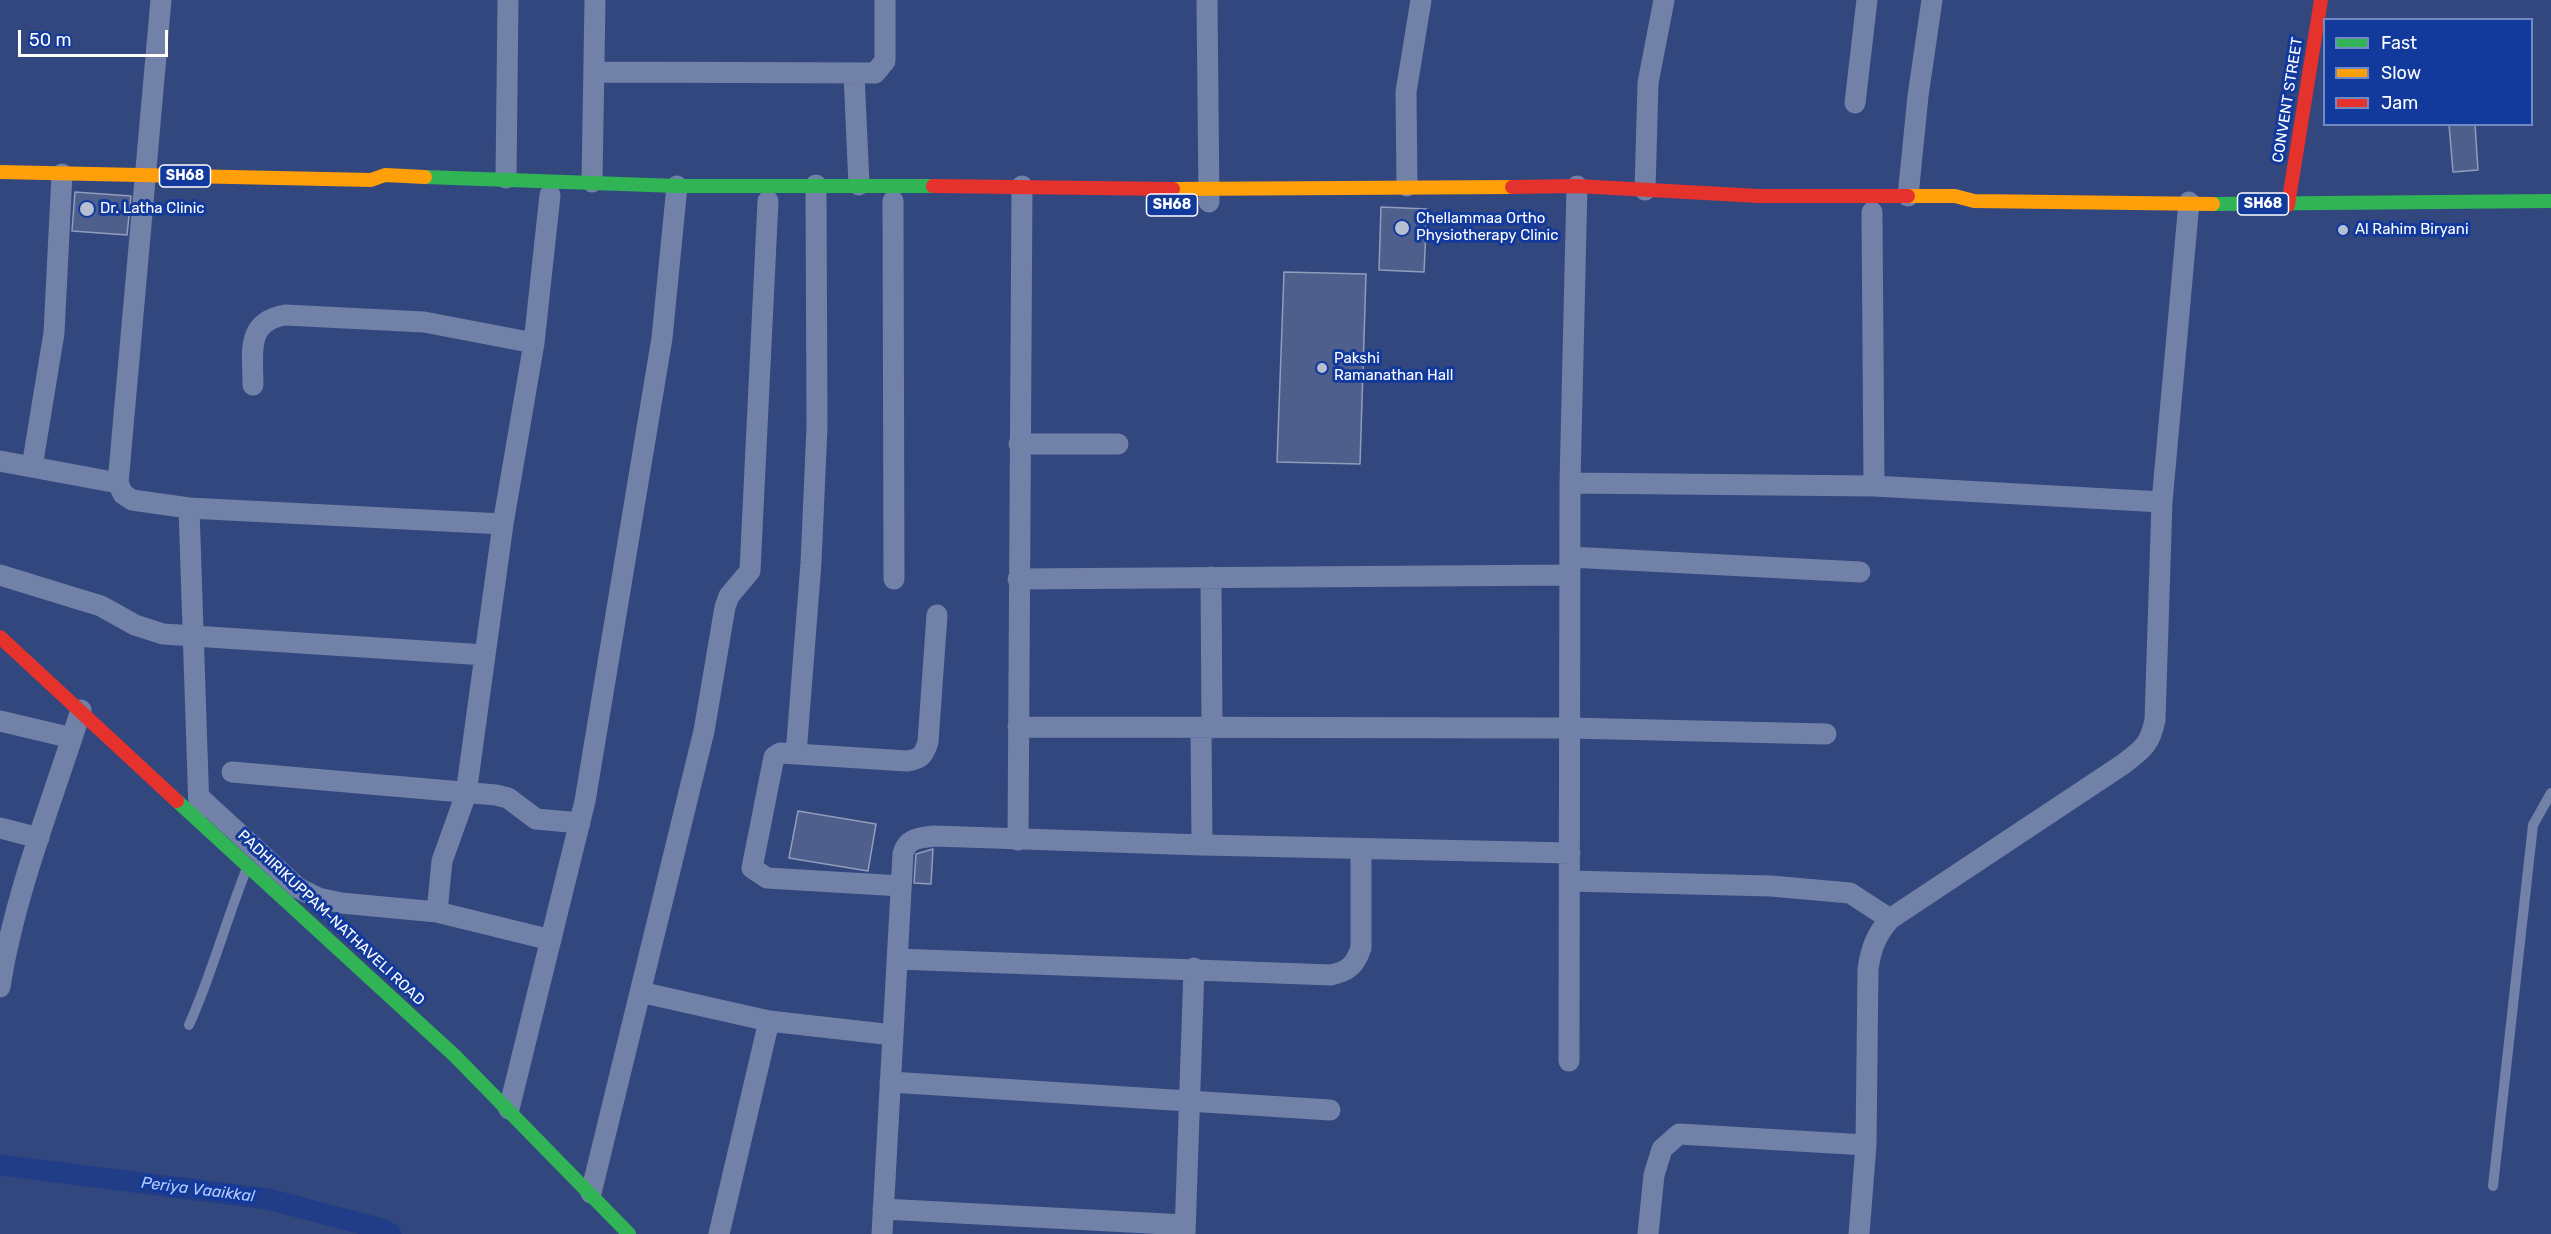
<!DOCTYPE html>
<html>
<head>
<meta charset="utf-8">
<style>
	body { margin:0 }
	#map { position:relative; width:2551px; height:1234px; overflow:hidden; background:#32477e; font-family:Rubik,sans-serif }
	canvas { display:block }
	.legend { position:absolute; left:2323px; top:18px; width:210px; height:108px; box-sizing:border-box; background:#123a9d; border:2px solid #7189c4; margin:0; padding:8px 10px; list-style:none; font-size:18px; color:#fff }
	.legend li { display:flex; align-items:center; gap:12px; height:30px }
	.legend b { width:30px; border:2px solid #7189c4 }
	.scale { position:absolute; left:18px; top:30px; width:150px; height:27px; box-sizing:border-box; border:3px solid #fff; border-top:0; padding-left:8px; font-size:18px; line-height:21px; white-space:nowrap; color:#fff; -webkit-text-stroke:4px #123a9d; paint-order:stroke }
</style>
</head>
<body>
<div id="map">
<canvas width="2551" height="1234"></canvas>
<ul class="legend">
<li><b style="height:8px;background:#30b455"></b>Fast</li>
<li><b style="height:8px;background:#ff9f0a"></b>Slow</li>
<li><b style="height:8px;background:#e5322d"></b>Jam</li>
</ul>
<div class="scale">50 m</div>
</div>
<script>
const context = document.querySelector('canvas').getContext('2d');
context.lineJoin = 'round';
function trace(path, color, width, dash) { context.strokeStyle = color; context.lineWidth = width; context.lineCap = dash ? 'butt' : 'round'; context.setLineDash(dash || []); context.stroke(path); }
function paint(path, color) { context.fillStyle = color; context.fill(path, 'evenodd'); }
function write(font, color, halo, rows, align = 'center') {
  context.font = font + ' Rubik,sans-serif'; context.lineWidth = 6; context.setLineDash([]); context.textBaseline = 'middle'; context.strokeStyle = halo; context.fillStyle = color; for (const [text, x, y, turn = 0] of rows) {
    context.save(); context.translate(x, y); context.rotate((+turn || 0) * Math.PI / 180); context.textAlign = isNaN(turn) ? turn : align; if (halo) context.strokeText(text, 0, 0); context.fillText(text, 0, 0); context.restore();
  }
}
trace(new Path2D(`
	M 0,1165 L 268,1199 L 381,1229 L 391,1234`), '#213d87', 21);
const building = new Path2D(`
	M 2449,124 L 2475,124 L 2478,170 L 2453,172 Z
	M 75,192 L 131,196 L 127,235 L 72,231 Z
	M 1381,207 L 1427,209 L 1424,272 L 1379,270 Z
	M 1284,272 L 1366,274 L 1360,464 L 1277,462 Z
	M 798,811 L 876,824 L 868,871 L 789,858 Z
	M 933,849 L 931,884 L 914,883 L 916,854 Z`);
paint(building, '#4e5f8b');
trace(building, '#929dbc', 1.5);
trace(new Path2D(`
	M 189,1025 C 212,974 226,920 247,868
	M 2493,1186 L 2533,825 L 2551,793`), '#7281a7', 10);
trace(new Path2D(`
	M 1207,0 L 1209,202
	M 594,72 L 875,73 L 885,61 L 885,0
	M 854,74 L 859,185
	M 1855,103 L 1867,0
	M 506,178 L 508,0
	M 592,182 L 595,0
	M 816,185 L 817,427 L 811,563 L 796,754 L 780,753 L 774,757 L 752,868 L 767,878 L 901,886
	M 1407,186 L 1406,92 L 1421,0
	M 1645,190 L 1648,83 L 1664,0
	M 1908,196 L 1918,96 L 1932,0
	M 893,201 L 894,579
	M 1872,212 L 1874,486
	M 253,385 C 253,353 245,322 285,315 L 424,322 L 534,343
	M 1019,444 L 1118,444
	M 0,461 L 118,483 L 161,0
	M 32,467 L 54,333 L 62,174
	M 118,483 L 123,494 L 132,500 L 189,508 L 503,524
	M 1570,483 L 1874,486 L 2162,502
	M 189,508 L 199,810
	M 1570,557 L 1860,572
	M 0,575 L 101,606 L 135,625 L 163,634 L 485,655
	M 1211,577 L 1212,728
	M 1018,579 L 1570,575
	M 0,721 L 72,738
	M 1018,727 L 1570,728 L 1826,734
	M 1201,728 L 1202,845
	M 796,754 L 907,761 C 921,759 924,755 928,742 L 937,615
	M 232,772 L 496,795 L 508,798 L 536,819 L 580,823
	M 199,797 L 298,888 L 318,898 L 341,903 L 437,912 L 551,940
	M 0,828 L 39,838
	M 1018,840 L 1022,186
	M 1570,881 L 1771,886 L 1850,893 L 1890,919
	M 437,912 L 442,861 L 466,794 L 503,524 L 534,343 L 550,195
	M 897,959 L 1331,975 C 1349,971 1355,965 1361,948 L 1361,849
	M 0,987 C 14,895 53,799 81,710
	M 640,992 L 769,1021 L 893,1035
	M 1569,1061 L 1570,483 L 1577,186
	M 890,1082 L 1330,1110
	M 509,1109 L 585,801 L 662,338 L 677,186
	M 591,1193 L 704,731 L 725,607 L 729,596 L 750,571 L 768,201
	M 883,1209 L 1185,1225
	M 719,1234 L 769,1021
	M 882,1234 L 903,854 C 907,838 919,838 934,836 L 1202,845 L 1570,853
	M 1185,1234 L 1194,968
	M 1648,1234 L 1654,1175 L 1662,1149 L 1679,1134 L 1866,1145
	M 1859,1234 L 1866,1145 L 1868,969 C 1871,948 1876,935 1890,919 L 2122,765 C 2142,750 2150,745 2155,720 L 2162,502 L 2189,202`), '#7281a7', 21);
trace(new Path2D(`
	M 425,177 L 677,186 L 933,186
	M 2213,204 L 2551,201
	M 177,801 L 455,1056 L 629,1234`), '#30b455', 14);
trace(new Path2D(`
	M 0,172 L 371,180 L 385,175 L 425,177
	M 1173,189 L 1512,187
	M 1908,196 L 1955,196 L 1974,201 L 2213,204`), '#ff9f0a', 14);
trace(new Path2D(`
	M 933,186 L 1173,189
	M 1512,187 L 1577,186 L 1759,196 L 1908,196
	M 2288,205 L 2321,0
	M 0,637 L 177,801`), '#e5322d', 14);
for (const [x, y, r, color] of [
	[87,209,8,"#b7bfd2"],
	[1402,228,8,"#b7bfd2"],
	[2343,230,6,"#b7bfd2"],
	[1322,368,6,"#b7bfd2"]
]) { const dot = new Path2D(); dot.arc(x, y, r, 0, 2 * Math.PI); context.fillStyle = color; context.fill(dot); trace(dot, '#123a9d', 2); }
for (const [x, y, w] of [
	[185,176,51],
	[2263,204,51],
	[1172,205,51]
]) { const box = new Path2D(); box.roundRect(x - w / 2, y - 11, w, 22, 4.5); context.fillStyle = '#123a9d'; context.fill(box); trace(box, '#fff', 1.5); }
write('bold 14px', '#fff', null, [
	["SH68",185,176],
	["SH68",2263,204],
	["SH68",1172,205]
]);
write('15px', '#fff', '#123a9d', [
	["CONVENT STREET",2288,100,-81],
	["PADHIRIKUPPAM-NATHAVELI ROAD",331,918,43]
]);
write('15px', '#fff', '#123a9d', [
	["Dr. Latha Clinic",100,209],
	["Chellammaa Ortho",1416,219],
	["Physiotherapy Clinic",1416,236],
	["Al Rahim Biryani",2355,230],
	["Pakshi",1334,359],
	["Ramanathan Hall",1334,376]
], 'left');
write('italic 16px', '#b5cafa', '#123a9d', [
	["Periya Vaaikkal",198,1190,7]
]);
</script>
</body>
</html>
